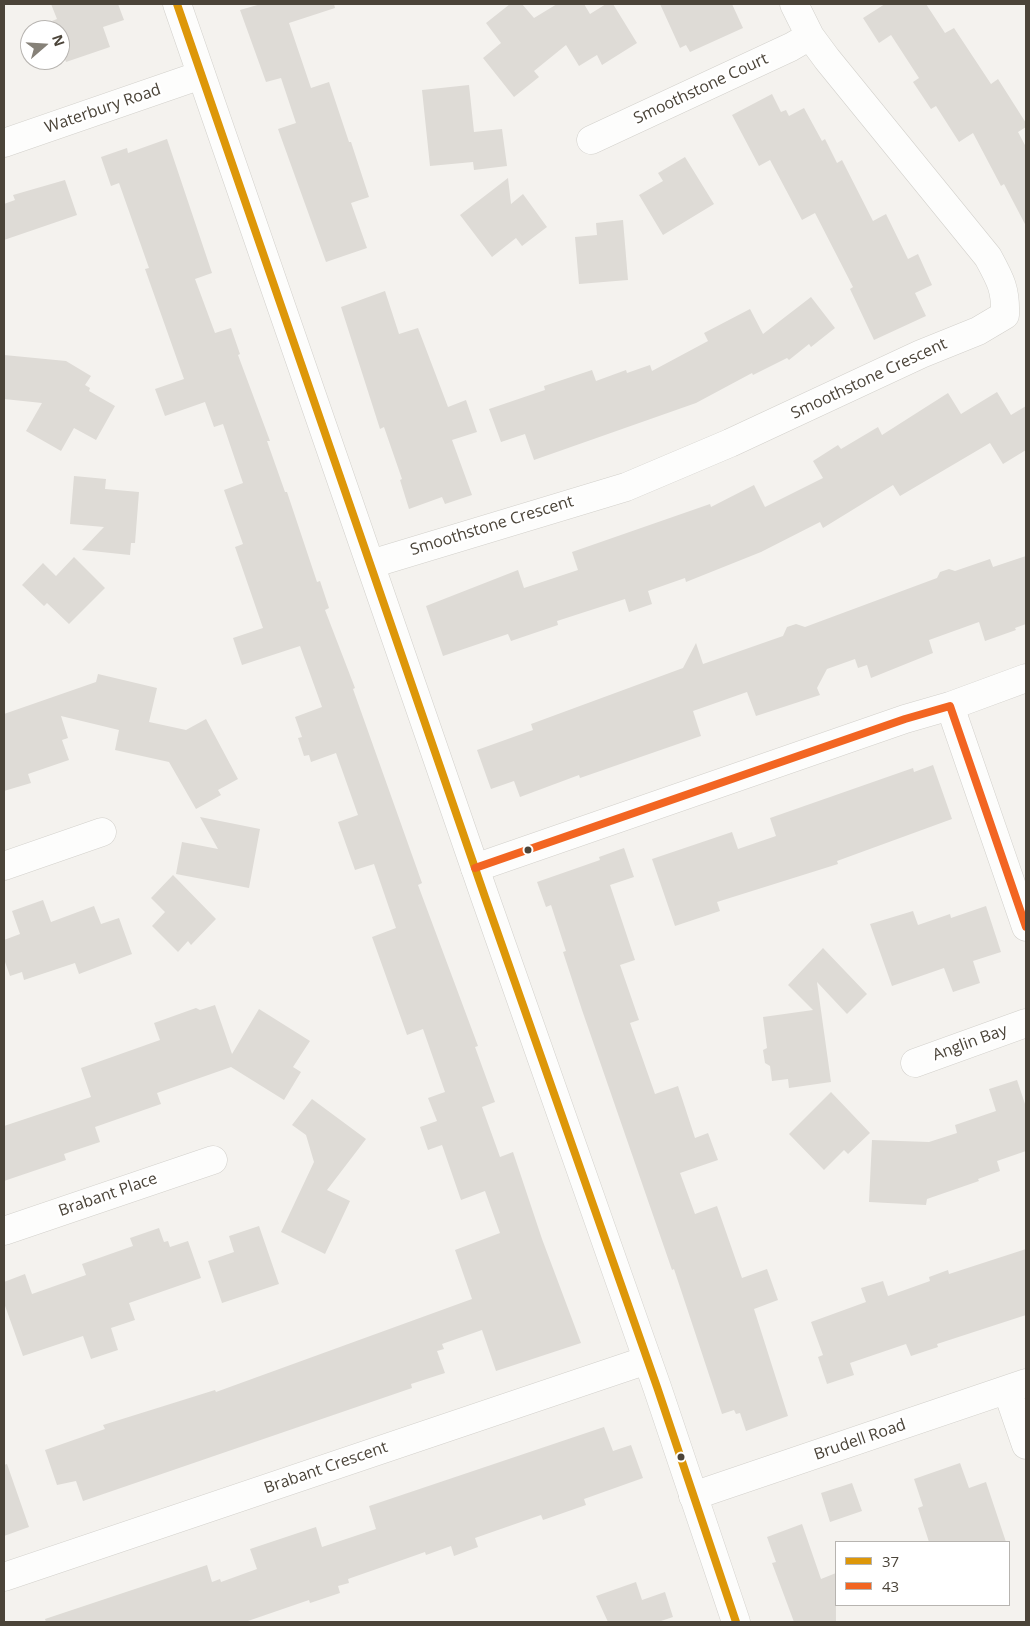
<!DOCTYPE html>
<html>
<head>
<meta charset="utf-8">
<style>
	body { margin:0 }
	#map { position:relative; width:1030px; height:1626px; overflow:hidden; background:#f4f2ee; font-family:"Open Sans",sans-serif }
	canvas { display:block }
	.frame { position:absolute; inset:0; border:5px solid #4b4439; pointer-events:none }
	.legend { position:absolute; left:835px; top:1541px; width:175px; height:65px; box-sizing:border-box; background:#fff; border:1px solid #b7b4b0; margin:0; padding:6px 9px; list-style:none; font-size:15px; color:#4b4439 }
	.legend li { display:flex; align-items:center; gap:10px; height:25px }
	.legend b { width:25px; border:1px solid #b7b4b0 }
	.north { position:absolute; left:20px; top:20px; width:50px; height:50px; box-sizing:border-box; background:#fff; border:1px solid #b7b4b0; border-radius:50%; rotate:71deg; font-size:14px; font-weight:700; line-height:20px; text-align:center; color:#4b4439 }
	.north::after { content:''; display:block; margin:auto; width:18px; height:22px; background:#868178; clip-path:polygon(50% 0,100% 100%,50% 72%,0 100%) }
</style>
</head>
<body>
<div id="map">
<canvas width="1030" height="1626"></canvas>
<div class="frame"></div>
<ul class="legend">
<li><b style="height:6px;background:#dd9709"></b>37</li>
<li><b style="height:6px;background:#f26522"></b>43</li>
</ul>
<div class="north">N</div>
</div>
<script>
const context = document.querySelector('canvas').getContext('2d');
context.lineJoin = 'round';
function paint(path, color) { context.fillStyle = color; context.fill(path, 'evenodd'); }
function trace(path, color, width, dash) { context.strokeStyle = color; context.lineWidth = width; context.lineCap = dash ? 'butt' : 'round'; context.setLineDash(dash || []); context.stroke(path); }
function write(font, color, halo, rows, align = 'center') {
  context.font = font + ' "Open Sans",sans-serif'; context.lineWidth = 5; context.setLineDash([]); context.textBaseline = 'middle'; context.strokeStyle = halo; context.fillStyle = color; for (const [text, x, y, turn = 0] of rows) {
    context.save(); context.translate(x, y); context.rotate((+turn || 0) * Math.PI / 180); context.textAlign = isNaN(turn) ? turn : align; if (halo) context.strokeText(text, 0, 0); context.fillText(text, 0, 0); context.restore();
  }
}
paint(new Path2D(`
	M 51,4 L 118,4 L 124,20 L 103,27 L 110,47 L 66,62 L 60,45 L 60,30 L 55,30 L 52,21 L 57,19 Z
	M 261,4 L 334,4 L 335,8 L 289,23 L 311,88 L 329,82 L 349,142 L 351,142 L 369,197 L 351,203 L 367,248 L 326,262 L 278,129 L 296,123 L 281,78 L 266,82 L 240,10 Z
	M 510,4 L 522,4 L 534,18 L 557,4 L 584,4 L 590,14 L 606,4 L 613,4 L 637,43 L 602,65 L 597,55 L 579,66 L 566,45 L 534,71 L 539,77 L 514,97 L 483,58 L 501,43 L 486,23 Z
	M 660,4 L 732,4 L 743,28 L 690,52 L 686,45 L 680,48 Z
	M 885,4 L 926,4 L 945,33 L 954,28 L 991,84 L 998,79 L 1026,123 L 1026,127 L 1018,132 L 1026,147 L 1026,226 L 1004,184 L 1001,186 L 973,133 L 959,142 L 936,106 L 931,109 L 913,82 L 919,78 L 891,35 L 879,43 L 863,18 Z
	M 469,85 L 474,132 L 502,129 L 507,166 L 474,170 L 473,162 L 430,166 L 422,90 Z
	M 772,94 L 781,112 L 786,110 L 789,116 L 804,108 L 822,141 L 825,139 L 837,163 L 842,160 L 873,221 L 886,214 L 908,259 L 918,254 L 932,285 L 915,293 L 926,316 L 874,340 L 850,289 L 853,287 L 815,213 L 802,220 L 770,160 L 759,166 L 732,115 Z
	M 167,139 L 212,273 L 195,279 L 215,333 L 231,328 L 240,354 L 238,355 L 270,441 L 267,441 L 285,492 L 287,492 L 317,582 L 320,581 L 329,608 L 325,610 L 355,688 L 353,689 L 422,883 L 418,885 L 478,1046 L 475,1047 L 495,1102 L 482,1107 L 500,1157 L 513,1152 L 542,1239 L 581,1343 L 496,1371 L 482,1330 L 442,1344 L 444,1349 L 437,1351 L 445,1373 L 411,1384 L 412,1388 L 83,1501 L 76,1481 L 57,1485 L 45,1450 L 105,1429 L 103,1425 L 215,1390 L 216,1392 L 472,1299 L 455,1250 L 500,1233 L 485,1191 L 461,1200 L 442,1145 L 428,1150 L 420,1127 L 437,1121 L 428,1098 L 445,1092 L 423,1029 L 407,1035 L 372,937 L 396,928 L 374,864 L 355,870 L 338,822 L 358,815 L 336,753 L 311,762 L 309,755 L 304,756 L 298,738 L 302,737 L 295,717 L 322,707 L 300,646 L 242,665 L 233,638 L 263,628 L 235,547 L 243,544 L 224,490 L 243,483 L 223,424 L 214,427 L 205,402 L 165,416 L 155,389 L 184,379 L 145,269 L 149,268 L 119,183 L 111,186 L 101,157 L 127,148 L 128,153 Z
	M 685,157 L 714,204 L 663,235 L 639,195 L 663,181 L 658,173 Z
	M 508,178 L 511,204 L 523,194 L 547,227 L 522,246 L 516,238 L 492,257 L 460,215 Z
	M 65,180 L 77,215 L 4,240 L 4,204 L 15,200 L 13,195 Z
	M 623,220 L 628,280 L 579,284 L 575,237 L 597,235 L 596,223 Z
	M 385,291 L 399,334 L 418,328 L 448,407 L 466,400 L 477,432 L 452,440 L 472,495 L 445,504 L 442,497 L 409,509 L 400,480 L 402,479 L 384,427 L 380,429 L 341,307 Z
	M 811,297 L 835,328 L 811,347 L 809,344 L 789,360 L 787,358 L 753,375 L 752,373 L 696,403 L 534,460 L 525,434 L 501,442 L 489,409 L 545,390 L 544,386 L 592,370 L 596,381 L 626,370 L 627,373 L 650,365 L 652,371 L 708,341 L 704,333 L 750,309 L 763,334 Z
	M 4,355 L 66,361 L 91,376 L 85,385 L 90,388 L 89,391 L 115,406 L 96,440 L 74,428 L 61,451 L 26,431 L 42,403 L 4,399 Z
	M 997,392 L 1011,415 L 1026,406 L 1026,450 L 1003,464 L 990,443 L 900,496 L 893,485 L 823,528 L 820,522 L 761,552 L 686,582 L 685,578 L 648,591 L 652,604 L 629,612 L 625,599 L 557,621 L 558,625 L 511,641 L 508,634 L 443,656 L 426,606 L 518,570 L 524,588 L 578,570 L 572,552 L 710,504 L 711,507 L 754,485 L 765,507 L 823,478 L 813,461 L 838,445 L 841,449 L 878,427 L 882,435 L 948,393 L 961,414 Z
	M 74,476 L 106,479 L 105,489 L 139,492 L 135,543 L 131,543 L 130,555 L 82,550 L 104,527 L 70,524 Z
	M 1026,556 L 1026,624 L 1015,628 L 1016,630 L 985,641 L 979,622 L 929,640 L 933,653 L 871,678 L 867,665 L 858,668 L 855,659 L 827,669 L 817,688 L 820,695 L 756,716 L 747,692 L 693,711 L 701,736 L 580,778 L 579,775 L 520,797 L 514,781 L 491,789 L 477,750 L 533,730 L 531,724 L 683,668 L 696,643 L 703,664 L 783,636 L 787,627 L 796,624 L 805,627 L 937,578 L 940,572 L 949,569 L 955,571 L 990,559 L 993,567 Z
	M 74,557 L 105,588 L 69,624 L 47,603 L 44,606 L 22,585 L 43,563 L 56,576 Z
	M 98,674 L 157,688 L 149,722 L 186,730 L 206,719 L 238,779 L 218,790 L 221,795 L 196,809 L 169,762 L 115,750 L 119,730 L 61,716 L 68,738 L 62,740 L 69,760 L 28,774 L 31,783 L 4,791 L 4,714 L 96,682 Z
	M 933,765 L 952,819 L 837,861 L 838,864 L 717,902 L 720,911 L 675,926 L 652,859 L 732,832 L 738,849 L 776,836 L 770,818 L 913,768 L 914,772 Z
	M 200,817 L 260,829 L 249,888 L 176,874 L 182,842 L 218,849 Z
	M 624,848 L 634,877 L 610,885 L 635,960 L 620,965 L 639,1020 L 630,1023 L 655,1094 L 678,1086 L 695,1138 L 708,1133 L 718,1160 L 680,1173 L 695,1214 L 717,1206 L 742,1278 L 767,1269 L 778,1300 L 754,1309 L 788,1416 L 746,1431 L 740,1413 L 736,1414 L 734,1410 L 722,1414 L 674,1269 L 672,1270 L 582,1010 L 563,952 L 566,951 L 551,905 L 546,907 L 537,882 L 600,860 L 599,857 Z
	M 173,875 L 216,919 L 191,945 L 188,941 L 178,952 L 152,926 L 165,912 L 151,898 Z
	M 43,900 L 51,922 L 94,906 L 101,924 L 119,918 L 132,954 L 79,974 L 75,963 L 24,980 L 22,972 L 10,976 L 4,959 L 4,940 L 20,934 L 12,911 Z
	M 986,906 L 1001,952 L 973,961 L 980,983 L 953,992 L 944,968 L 892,986 L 870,924 L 913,911 L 918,925 L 950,914 L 951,918 Z
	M 823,948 L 867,994 L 847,1014 L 817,982 L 831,1082 L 789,1088 L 788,1079 L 772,1081 L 770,1066 L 765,1063 L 763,1050 L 767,1048 L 763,1017 L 813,1010 L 788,985 Z
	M 215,1005 L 232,1054 L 259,1009 L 310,1041 L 293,1067 L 301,1072 L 284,1100 L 231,1067 L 157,1093 L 161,1104 L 95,1127 L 100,1142 L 64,1154 L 66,1160 L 4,1181 L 4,1126 L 91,1097 L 81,1068 L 160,1040 L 154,1023 L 196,1008 L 200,1010 Z
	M 1017,1080 L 1026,1107 L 1026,1151 L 997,1161 L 1000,1171 L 978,1179 L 979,1181 L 927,1199 L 926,1205 L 869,1202 L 872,1140 L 929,1142 L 957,1133 L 955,1125 L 996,1111 L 989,1089 Z
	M 831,1092 L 870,1133 L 848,1154 L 844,1150 L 824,1170 L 789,1134 Z
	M 312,1099 L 366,1139 L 327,1190 L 350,1201 L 325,1254 L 281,1232 L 314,1162 L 306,1135 L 292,1125 Z
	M 259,1226 L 279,1284 L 222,1303 L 208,1261 L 234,1252 L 229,1236 Z
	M 159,1228 L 164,1242 L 168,1241 L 170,1247 L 188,1241 L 201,1278 L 129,1303 L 135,1320 L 111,1328 L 118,1350 L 91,1359 L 83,1336 L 23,1356 L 4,1303 L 4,1282 L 25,1274 L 32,1294 L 86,1275 L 82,1264 L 133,1246 L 130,1238 Z
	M 1026,1249 L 1026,1315 L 937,1344 L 938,1347 L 911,1356 L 906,1344 L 850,1363 L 854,1375 L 827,1384 L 818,1357 L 823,1355 L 811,1322 L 866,1302 L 861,1288 L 883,1281 L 888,1296 L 930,1281 L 929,1277 L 948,1270 L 949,1274 Z
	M 604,1427 L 613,1451 L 631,1445 L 643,1478 L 584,1499 L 586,1505 L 543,1520 L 541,1515 L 475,1538 L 478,1547 L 454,1556 L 451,1546 L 426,1555 L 425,1552 L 348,1579 L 349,1583 L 338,1586 L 340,1593 L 310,1603 L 309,1600 L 245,1622 L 46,1622 L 45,1619 L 207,1565 L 212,1582 L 220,1579 L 221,1582 L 257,1569 L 250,1549 L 316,1527 L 322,1547 L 376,1529 L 369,1506 Z
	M 960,1463 L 969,1488 L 986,1482 L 1006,1542 L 929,1542 L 918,1508 L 923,1506 L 914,1479 Z
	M 7,1464 L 29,1527 L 4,1536 L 4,1465 Z
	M 852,1483 L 862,1511 L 830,1522 L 821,1493 Z
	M 802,1524 L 821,1579 L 836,1573 L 836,1622 L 794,1622 L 772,1563 L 776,1562 L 767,1537 Z
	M 636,1582 L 642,1600 L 665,1592 L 673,1617 L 658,1622 L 608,1622 L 596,1596 Z`), '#dedbd6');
const minor = new Path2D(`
	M 591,140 L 791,47 L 810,36
	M 4,143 L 201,75
	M 371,564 L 626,487 L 730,443 L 921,354 L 978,331 L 1005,315 C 1006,289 1000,279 988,257 L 827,59 L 810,36 L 794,4
	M 950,706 L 1026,678
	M 4,866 L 102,832
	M 475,868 L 905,719 L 950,706 L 1026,927
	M 915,1063 L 1026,1023
	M 4,1231 L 213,1160
	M 1007,1390 L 1026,1445
	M 693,1496 L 1026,1383
	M 4,1577 L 647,1360`);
const tertiary = new Path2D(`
	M 177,4 L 485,897 L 657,1387 L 736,1622`);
trace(minor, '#d2d0cb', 29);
trace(tertiary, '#d2d0cb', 29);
trace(minor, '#fdfdfc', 28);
trace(tertiary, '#fdfdfc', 28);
trace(new Path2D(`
	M 177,4 L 485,897 L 657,1387 L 736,1622`), '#dd9709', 8);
trace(new Path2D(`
	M 475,868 L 905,719 L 950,706 L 1026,927`), '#f26522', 8);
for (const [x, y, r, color] of [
	[528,850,4.5,"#4b4439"],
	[681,1457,4.5,"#4b4439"]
]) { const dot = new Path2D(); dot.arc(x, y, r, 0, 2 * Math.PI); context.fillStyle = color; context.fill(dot); trace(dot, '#fff', 2); }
write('16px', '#4b4439', '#fff', [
	["Smoothstone Court",701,89,-25],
	["Waterbury Road",103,109,-19],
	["Smoothstone Crescent",869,379,-25],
	["Smoothstone Crescent",492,526,-17],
	["Anglin Bay",970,1043,-20],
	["Brabant Place",108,1195,-19],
	["Brudell Road",860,1440,-19],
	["Brabant Crescent",326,1468,-19]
]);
</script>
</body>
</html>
